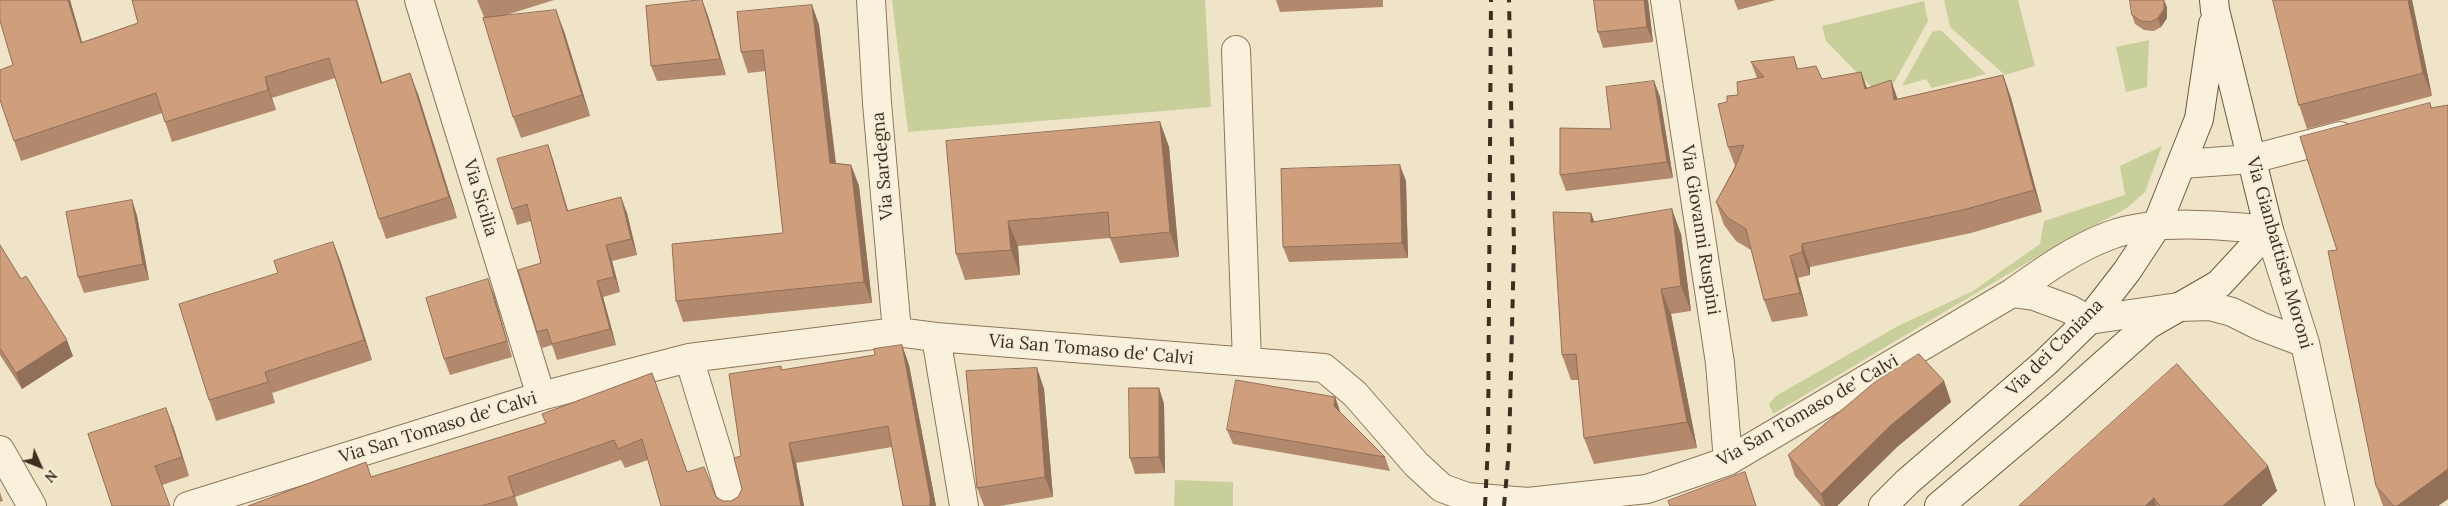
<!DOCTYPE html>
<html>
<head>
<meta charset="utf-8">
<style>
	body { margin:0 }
	#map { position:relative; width:2448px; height:506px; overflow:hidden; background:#f0e4c8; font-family:Lora,serif }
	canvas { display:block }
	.north { position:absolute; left:15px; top:441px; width:50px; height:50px; -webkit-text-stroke:4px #f7eed8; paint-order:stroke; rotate:134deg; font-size:14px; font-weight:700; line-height:20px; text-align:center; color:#3d2e20 }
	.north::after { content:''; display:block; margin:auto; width:18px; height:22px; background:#3d2e20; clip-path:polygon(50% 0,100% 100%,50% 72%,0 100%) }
</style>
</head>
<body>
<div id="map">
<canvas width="2448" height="506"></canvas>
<div class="north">N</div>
</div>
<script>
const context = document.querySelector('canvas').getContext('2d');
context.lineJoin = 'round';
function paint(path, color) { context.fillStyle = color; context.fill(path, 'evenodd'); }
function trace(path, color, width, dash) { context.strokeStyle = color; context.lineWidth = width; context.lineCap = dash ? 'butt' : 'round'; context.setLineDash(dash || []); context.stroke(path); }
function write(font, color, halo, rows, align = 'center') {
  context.font = font + ' Lora,serif'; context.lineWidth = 4.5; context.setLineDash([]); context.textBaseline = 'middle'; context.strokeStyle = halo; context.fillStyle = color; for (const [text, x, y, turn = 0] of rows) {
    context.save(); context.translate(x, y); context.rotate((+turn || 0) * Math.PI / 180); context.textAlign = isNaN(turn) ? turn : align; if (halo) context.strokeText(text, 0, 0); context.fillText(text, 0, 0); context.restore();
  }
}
paint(new Path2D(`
	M 892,0 L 1205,0 L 1211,107 L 908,132 Z
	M 1944,0 L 2018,0 L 2035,66 L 2005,75 L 1950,27 Z
	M 1924,1 L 1928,21 L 1894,83 L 1873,89 L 1826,41 L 1822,26 Z
	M 1941,30 L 1986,74 L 1932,88 L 1926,79 L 1902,86 L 1932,32 Z
	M 2149,40 L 2147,87 L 2126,92 L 2116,47 Z
	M 2162,146 L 2145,192 L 2127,208 L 2035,258 L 1773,414 L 1769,404 L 1776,396 L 1898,326 L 1973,291 L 2040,244 L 2044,221 L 2125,195 L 2120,166 Z
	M 1175,480 L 1233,482 L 1233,506 L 1174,506 Z`), '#c9cf9b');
const street = new Path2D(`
	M 419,0 L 541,396
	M 871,0 L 877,103 L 897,332
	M 1665,0 L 1720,363 L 1728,461
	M 1236,50 L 1247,362
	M 2182,164 L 2252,159 L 2340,136
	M 2012,293 L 2034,296 L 2069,309 L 2089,320 L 2178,307 L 2210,306 L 2232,312 L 2260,326 L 2305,343
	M 936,337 L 964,506
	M 689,358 L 734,506
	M 0,450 L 32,506
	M 188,506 L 541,396 L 689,358 L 897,332 L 936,337 L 1324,368 L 1355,394 L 1416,464 L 1442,488 L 1467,497 L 1528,502 L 1647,489 L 1728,461 L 2012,293 C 2043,271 2075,248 2111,235 C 2157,219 2221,225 2269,230 L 2305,343 L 2340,506`);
const secondary = new Path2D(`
	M 1883,506 L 1907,482 L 2045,363 L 2089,320 L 2127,271 L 2156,227 L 2199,119 L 2213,24
	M 1939,506 L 2056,407 L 2148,325 L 2219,284 L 2269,230 L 2215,10 L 2214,0`);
trace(street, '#8d765c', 30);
trace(secondary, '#6f573f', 30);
trace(street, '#faf1dc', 28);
trace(secondary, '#faf1dc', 28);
trace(new Path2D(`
	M 1485,506 L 1488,445 L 1491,0
	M 1504,506 L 1509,450 L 1514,246 L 1509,0`), '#3d2e20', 4, [9, 9]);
paint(new Path2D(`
	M 0,0 L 70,0 L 82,42 L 138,23 L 132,0 L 357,0 L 382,82 L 418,94 L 457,218 L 386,239 L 379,219 L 335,78 L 272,98 L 276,110 L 172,142 L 162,113 L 21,161 L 14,141 L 13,65 Z
	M 477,0 L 554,0 L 503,16 L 564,31 L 590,116 L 521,138 L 513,117 L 484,17 Z
	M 702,0 L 708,16 L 726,75 L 657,81 L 651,66 Z
	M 1276,0 L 1383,0 L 1383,7 L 1280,12 Z
	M 1594,0 L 1648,0 L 1653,42 L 1603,48 L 1598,32 Z
	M 1734,0 L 1776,0 L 1738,10 Z
	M 2273,0 L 2412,0 L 2432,96 L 2307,129 L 2299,105 Z
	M 812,5 L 819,25 L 836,163 L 851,165 L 859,186 L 872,303 L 683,322 L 676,301 L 783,233 L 766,71 L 748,73 L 741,52 Z
	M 2167,7 L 2167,18 L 2161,27 L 2154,31 L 2144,30 L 2135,24 L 2132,15 Z
	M 1794,57 L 1798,69 L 1822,79 L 1861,72 L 1867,88 L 1891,80 L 1897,99 L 2003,75 L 2011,98 L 2042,212 L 1971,233 L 1810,267 L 1810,275 L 1798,278 L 1808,316 L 1772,322 L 1764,300 L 1751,250 L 1736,241 L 1724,225 L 1716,202 L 1735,166 L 1728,147 L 1727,102 L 1738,95 L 1757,78 L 1751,62 Z
	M 1654,81 L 1660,97 L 1673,178 L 1566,191 L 1560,175 L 1611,129 Z
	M 2430,103 L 2432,108 L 2448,499 L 2438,506 L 2383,506 L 2376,486 L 2337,250 Z
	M 1160,122 L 1169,147 L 1179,257 L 1120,263 L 1110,238 L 1018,246 L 1020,275 L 965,280 L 956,254 Z
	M 548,145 L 553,160 L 568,210 L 627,213 L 637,255 L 612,261 L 620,292 L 603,297 L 616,345 L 557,360 L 552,345 L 542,348 L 537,332 L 541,263 L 531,221 L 517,225 L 512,209 Z
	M 1406,181 L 1408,258 L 1289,262 L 1283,247 Z
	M 132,200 L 137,216 L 149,280 L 84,293 L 78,277 Z
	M 1591,213 L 1594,221 L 1681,234 L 1691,311 L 1671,314 L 1697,448 L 1594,464 L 1584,438 L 1579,380 L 1571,380 L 1562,355 Z
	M 333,242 L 341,263 L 372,360 L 272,393 L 275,403 L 216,421 L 209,400 L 278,273 Z
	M 0,245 L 21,279 L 73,356 L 22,389 L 0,355 Z
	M 494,295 L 512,357 L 450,375 L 444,359 Z
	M 902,345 L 909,365 L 936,506 L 903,506 L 892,447 L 796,463 L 804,506 L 661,506 L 648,460 L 625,468 L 621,460 L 515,497 L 518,506 L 248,506 L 371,477 L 546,423 L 652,373 L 687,472 L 716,497 L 723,501 L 731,501 L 738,497 L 742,489 L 741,456 L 781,366 L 782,370 L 875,355 Z
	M 1037,368 L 1044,389 L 1053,497 L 1000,506 L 984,506 L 977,488 Z
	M 1944,381 L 1951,402 L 1897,447 L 1837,506 L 1821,506 L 1795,476 L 1788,455 Z
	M 1159,388 L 1164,404 L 1165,473 L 1135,474 L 1130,458 Z
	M 1335,397 L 1340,412 L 1385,457 L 1390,471 L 1233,444 L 1227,430 Z
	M 173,426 L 189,476 L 162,485 L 112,506 Z
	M 2268,466 L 2277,491 L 2261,506 L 2019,506 Z
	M 0,492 L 3,501 L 0,502 Z`), '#b2896c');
paint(new Path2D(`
	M 68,0 L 70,0 L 88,63 L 81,43 Z
	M 356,0 L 357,0 L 388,103 L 381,83 Z
	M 702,0 L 708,16 L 726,75 L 720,59 Z
	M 1644,0 L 1648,0 L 1653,42 L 1647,27 Z
	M 2164,0 L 2167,7 L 2167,18 L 2161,27 L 2158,18 Z
	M 2408,0 L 2412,0 L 2432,96 L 2423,73 Z
	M 812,5 L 819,25 L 838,183 L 830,163 Z
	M 556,10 L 564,31 L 590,116 L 582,95 Z
	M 1861,72 L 1869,94 L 1865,89 Z
	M 410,73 L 418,94 L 457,218 L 449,197 Z
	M 2003,75 L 2011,98 L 2042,212 L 2034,190 Z
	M 265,77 L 276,110 L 268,90 Z
	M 1891,80 L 1899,103 L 1894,100 Z
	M 1654,81 L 1660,97 L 1673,178 L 1667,162 Z
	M 1160,122 L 1169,147 L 1179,257 L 1170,232 Z
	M 548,145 L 553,160 L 572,226 L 567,211 Z
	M 851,165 L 859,186 L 872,303 L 864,282 Z
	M 1400,165 L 1406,181 L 1408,258 L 1402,243 Z
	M 621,197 L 627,213 L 637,255 L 631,239 Z
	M 132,200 L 137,216 L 149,280 L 143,264 Z
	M 1672,209 L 1681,234 L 1691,311 L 1681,286 Z
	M 1591,213 L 1600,239 L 1591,222 Z
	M 1008,221 L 1018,246 L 1020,275 L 1011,250 Z
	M 333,242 L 341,263 L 372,360 L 364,340 Z
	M 1802,244 L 1810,267 L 1810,275 L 1802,252 Z
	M 606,245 L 612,261 L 620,292 L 614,277 Z
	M 1790,256 L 1798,278 L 1808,316 L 1800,293 Z
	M 488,279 L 494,295 L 512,357 L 507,341 Z
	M 597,281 L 603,297 L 616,345 L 610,329 Z
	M 1661,289 L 1671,314 L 1697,448 L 1687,422 Z
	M 67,340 L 73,356 L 22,389 L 16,373 Z
	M 902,345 L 909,365 L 936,506 L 930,506 Z
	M 1037,368 L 1044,389 L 1053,497 L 1045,477 Z
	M 265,372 L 272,393 L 275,403 L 268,382 Z
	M 1944,381 L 1951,402 L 1897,447 L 1837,506 L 1825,506 L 1821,494 L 1890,426 Z
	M 1159,388 L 1164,404 L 1165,473 L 1159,457 Z
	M 1335,397 L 1340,411 L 1339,420 L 1334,406 Z
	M 166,408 L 173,426 L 189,476 L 182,457 Z
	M 789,443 L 796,463 L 804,506 L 801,506 Z
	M 2268,466 L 2277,491 L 2261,506 L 2223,506 Z
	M 2448,469 L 2448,499 L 2438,506 L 2397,506 Z
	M 508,477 L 515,497 L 518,506 L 514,496 Z
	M 2154,498 L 2156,506 L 2145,506 Z`), '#916f58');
const building = new Path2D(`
	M 0,0 L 68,0 L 81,43 L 138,23 L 132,0 L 356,0 L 381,83 L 410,73 L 449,197 L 379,219 L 329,58 L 265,77 L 268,90 L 165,122 L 156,93 L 14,141 L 0,100 L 0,70 L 13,65 L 0,21 Z
	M 702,0 L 720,59 L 651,66 L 646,6 Z
	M 1594,0 L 1644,0 L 1647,27 L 1598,32 Z
	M 2130,0 L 2164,0 L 2164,9 L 2158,18 L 2151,22 L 2141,21 L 2132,15 Z
	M 2273,0 L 2408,0 L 2423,73 L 2299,105 Z
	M 812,5 L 830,163 L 851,165 L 864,282 L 676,301 L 672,244 L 783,233 L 763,50 L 741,52 L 737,12 Z
	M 556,10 L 582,95 L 513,117 L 483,18 Z
	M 1794,57 L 1797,69 L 1816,66 L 1822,79 L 1861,72 L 1865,89 L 1891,80 L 1894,100 L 2003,75 L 2034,190 L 1963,210 L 1802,244 L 1802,252 L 1790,256 L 1800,293 L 1764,300 L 1746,229 L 1728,218 L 1716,202 L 1734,170 L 1744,145 L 1728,147 L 1718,104 L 1727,102 L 1727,96 L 1738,95 L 1737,82 L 1764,77 L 1751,62 Z
	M 1654,81 L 1667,162 L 1560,175 L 1560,128 L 1611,129 L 1606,87 Z
	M 2430,103 L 2431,108 L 2448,105 L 2448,469 L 2397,506 L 2394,506 L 2376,486 L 2328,251 L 2337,250 L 2300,137 Z
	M 1160,122 L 1170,232 L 1110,238 L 1108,212 L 1008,221 L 1011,250 L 956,254 L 946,141 Z
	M 548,145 L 567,211 L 621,197 L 631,239 L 606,245 L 614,277 L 597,281 L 610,329 L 552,344 L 547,329 L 537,332 L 518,270 L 541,263 L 527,204 L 512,209 L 497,159 Z
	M 1400,165 L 1402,243 L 1283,247 L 1281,169 Z
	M 132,200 L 143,264 L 78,277 L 66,212 Z
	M 1672,209 L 1681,286 L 1661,289 L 1687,422 L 1584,438 L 1576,354 L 1562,355 L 1553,212 L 1591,213 L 1591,222 Z
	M 333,242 L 364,340 L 265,372 L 268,382 L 209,400 L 179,304 L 278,273 L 274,261 Z
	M 0,245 L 21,279 L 26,276 L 67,340 L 16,373 L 0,348 Z
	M 488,279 L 507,341 L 444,359 L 426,298 Z
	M 902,345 L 930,497 L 930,506 L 903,506 L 888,426 L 789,443 L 801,506 L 661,506 L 642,439 L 618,449 L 614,440 L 508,477 L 514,496 L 481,506 L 248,506 L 366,462 L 371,477 L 546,423 L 542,414 L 652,373 L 687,472 L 704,467 L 716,497 L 723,501 L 731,501 L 738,497 L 742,489 L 734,458 L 741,456 L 729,374 L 781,366 L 781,370 L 875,355 L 874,349 Z
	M 1919,354 L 1944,381 L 1890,426 L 1821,494 L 1788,455 L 1875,382 Z
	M 2177,364 L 2268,466 L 2223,506 L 2160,506 L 2154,498 L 2145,506 L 2019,506 Z
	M 1037,368 L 1045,477 L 977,488 L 966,371 Z
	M 1236,380 L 1335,397 L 1334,406 L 1385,457 L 1227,430 Z
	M 1129,388 L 1159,388 L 1159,457 L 1130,458 Z
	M 166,408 L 182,457 L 155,466 L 170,506 L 112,506 L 88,434 Z
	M 1745,472 L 1756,506 L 1670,506 L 1668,501 Z`);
paint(building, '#cf9f7d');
trace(building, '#916f58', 1);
write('18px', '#3d2e20', '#f7eed8', [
	["Via Sardegna",883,166,-95],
	["Via Sicilia",480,198,73],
	["Via Giovanni Ruspini",1700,230,81],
	["Via Gianbattista Moroni",2279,253,74],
	["Via dei Caniana",2055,348,-45],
	["Via San Tomaso de' Calvi",1091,350,5],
	["Via San Tomaso de' Calvi",1808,411,-30],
	["Via San Tomaso de' Calvi",438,428,-17]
]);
</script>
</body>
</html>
